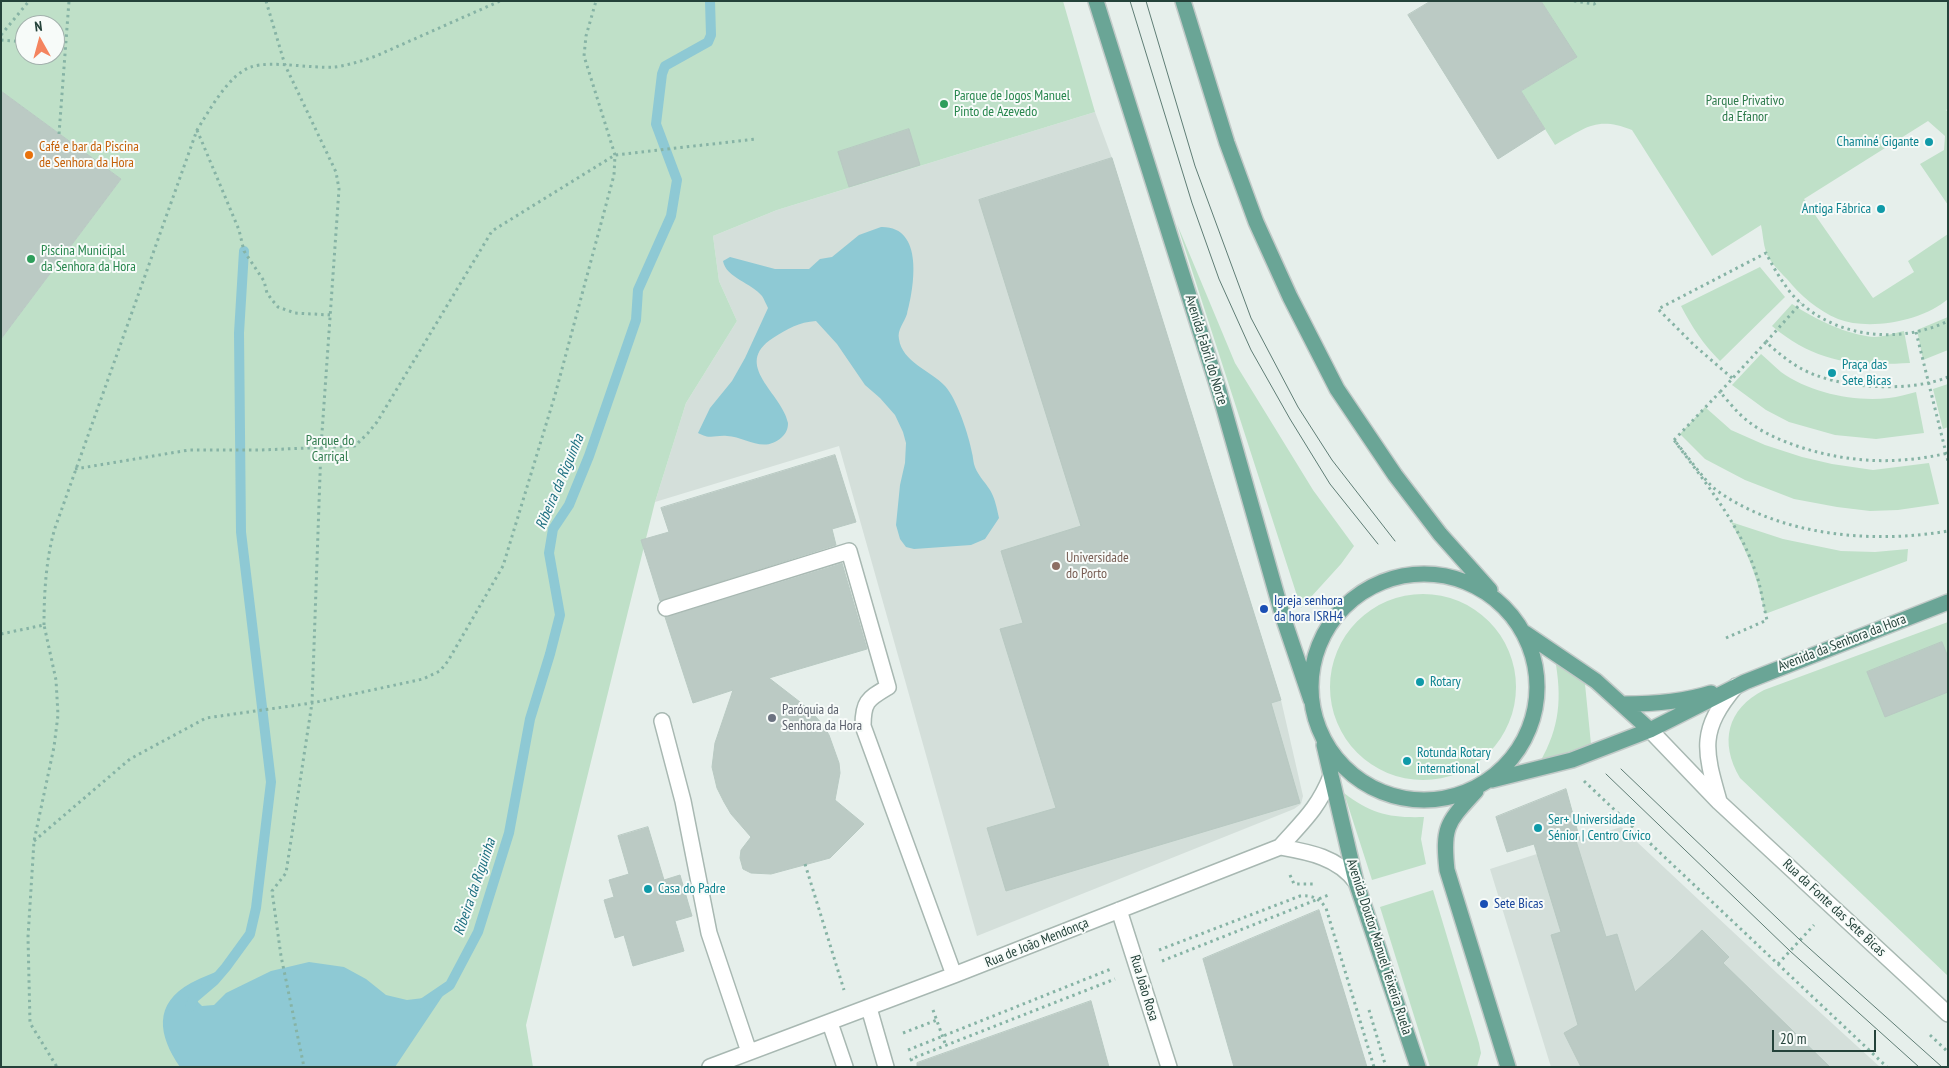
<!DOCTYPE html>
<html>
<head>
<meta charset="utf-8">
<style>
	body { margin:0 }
	#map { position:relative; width:1949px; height:1068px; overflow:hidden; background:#e6efeb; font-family:"PT Sans Narrow",sans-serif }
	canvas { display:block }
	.frame { position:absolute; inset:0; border:2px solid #24423a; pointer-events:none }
	.north { position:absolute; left:15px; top:15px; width:50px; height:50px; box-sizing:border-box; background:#f7fbf9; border:1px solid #a3b1ad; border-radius:50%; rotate:353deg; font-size:14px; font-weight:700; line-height:20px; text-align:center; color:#24423a }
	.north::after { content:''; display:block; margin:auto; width:18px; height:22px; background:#f4845f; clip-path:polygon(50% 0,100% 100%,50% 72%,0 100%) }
	.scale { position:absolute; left:1772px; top:1030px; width:104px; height:22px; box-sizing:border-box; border:2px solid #24423a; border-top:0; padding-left:6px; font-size:15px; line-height:18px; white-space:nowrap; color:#24423a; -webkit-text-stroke:4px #f7fbf9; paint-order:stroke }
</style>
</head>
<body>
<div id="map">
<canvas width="1949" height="1068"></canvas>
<div class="frame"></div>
<div class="north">N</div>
<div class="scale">20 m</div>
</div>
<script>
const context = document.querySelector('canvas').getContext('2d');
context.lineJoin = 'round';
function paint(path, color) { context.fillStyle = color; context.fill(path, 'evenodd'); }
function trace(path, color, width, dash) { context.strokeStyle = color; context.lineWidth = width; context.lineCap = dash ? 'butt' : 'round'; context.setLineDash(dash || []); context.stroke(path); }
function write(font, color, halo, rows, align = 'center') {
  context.font = font + ' "PT Sans Narrow",sans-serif'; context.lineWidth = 4; context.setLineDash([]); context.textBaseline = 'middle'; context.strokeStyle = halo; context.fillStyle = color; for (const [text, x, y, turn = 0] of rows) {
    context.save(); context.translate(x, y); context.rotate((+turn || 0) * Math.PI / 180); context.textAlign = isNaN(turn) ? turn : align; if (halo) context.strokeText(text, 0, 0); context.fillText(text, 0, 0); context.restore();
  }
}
paint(new Path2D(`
	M 1095,112 L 1112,158 L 1281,700 L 1303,796 L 1301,804 L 1294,809 L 977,936 L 839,446 L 655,502 L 686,403 L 737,321 L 719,281 L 713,236 L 777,210 Z
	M 1621,827 L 1778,974 L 1880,1067 L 1551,1067 L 1490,869 Z`), '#d4dfda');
paint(new Path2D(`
	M 1,1 L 1063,1 L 1095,112 L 777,210 L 713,236 L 719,281 L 737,321 L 686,403 L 655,502 L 526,1025 L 533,1067 L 1,1067 L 1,339 L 121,179 L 1,91 ZM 25,25 L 55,25 L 55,55 L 25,55 Z
	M 1541,1 L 1948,1 L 1948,109 L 1946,110 L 1948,112 L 1948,205 L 1920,164 L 1944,150 L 1945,136 L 1928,121 L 1804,199 L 1873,298 L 1914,272 L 1908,261 L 1948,234 L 1948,299 C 1923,321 1869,331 1838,319 C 1817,310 1801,296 1787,279 C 1780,272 1769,261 1766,252 C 1763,243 1763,234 1761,225 L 1712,256 L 1632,130 C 1596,116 1586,128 1555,145 L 1521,91 L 1576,57 Z
	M 1177,224 L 1235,363 L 1313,490 L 1354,546 L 1341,564 L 1301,608 Z
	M 1760,267 L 1785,297 L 1720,361 C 1703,344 1692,327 1681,306 Z
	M 1792,304 C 1815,319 1847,335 1874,337 C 1883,337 1895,333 1904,331 L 1910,363 C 1854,366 1816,363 1772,326 Z
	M 1948,317 L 1948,350 L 1923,360 L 1917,330 Z
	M 1761,354 C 1768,360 1774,366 1781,372 C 1810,393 1854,402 1889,398 C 1898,397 1907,394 1916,392 L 1924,433 L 1876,439 L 1835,435 L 1789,422 L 1766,410 L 1732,385 Z
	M 1948,384 L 1948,427 L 1943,429 L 1933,389 Z
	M 1705,407 L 1731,430 L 1765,445 L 1802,457 L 1832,464 L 1873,470 L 1929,463 L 1939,504 L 1898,510 L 1870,511 L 1837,507 L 1794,499 L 1745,480 L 1705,459 L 1680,434 Z
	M 1731,522 L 1783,539 L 1841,551 L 1875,552 L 1908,549 L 1907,561 L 1765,614 C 1758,578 1748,554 1731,522 Z
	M1330 687a93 93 0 1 1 186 0a93 93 0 1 1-186 0Z
	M 1948,622 L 1948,976 L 1740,778 C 1719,742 1727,709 1764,690 Z
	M 1555,659 L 1585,684 L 1591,744 L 1540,762 C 1560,727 1562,698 1555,659 Z
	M 1344,793 C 1371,814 1390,818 1424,817 L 1421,839 L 1426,864 L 1372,880 Z
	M 1433,890 L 1479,1043 L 1481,1053 L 1477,1067 L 1430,1067 L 1380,907 Z`), '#bfe0c8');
paint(new Path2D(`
	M 881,227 C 925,226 914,288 907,314 C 904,323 897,330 899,339 C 902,362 931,371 945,386 C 957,399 969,436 972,453 C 973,456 973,460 974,464 C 976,473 985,482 990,490 C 995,498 997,509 999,518 L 985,539 L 971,545 L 914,549 L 906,547 L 900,539 L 896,525 L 900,485 L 905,463 L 906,443 L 903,432 L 895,415 L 880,398 L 865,385 L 837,344 L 816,321 C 799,322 787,329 773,338 C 731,365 783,394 788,423 C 788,429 786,433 782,437 C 764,454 746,437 727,436 C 714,435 711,440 698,433 L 710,408 L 732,381 L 745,358 L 768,308 C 766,304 764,299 762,296 C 752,283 726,278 723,261 L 730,257 L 775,269 L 809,269 L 820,259 L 832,257 L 859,235 Z
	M 309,962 L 344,967 L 366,979 L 386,995 L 407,1000 L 432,997 L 450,985 L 395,1067 L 180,1067 C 158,1035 153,1004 191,983 C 202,977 215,973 226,967 L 214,981 L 194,998 L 202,1006 L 214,1005 L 226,993 L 271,971 Z`), '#8ec9d4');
trace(new Path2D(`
	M 422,1004 L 450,985 L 478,932 L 509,833 L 530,719 L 550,654 L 560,615 L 549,553 L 553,529 L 569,505 L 589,456 L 636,320 L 638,290 L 671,216 L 677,180 L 656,124 L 662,74 L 665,66 L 708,42 L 711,35 L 710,1
	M 190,1007 L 194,998 L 214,981 L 226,967 L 250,934 L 256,908 L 271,782 L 241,532 L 239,333 L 244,251`), '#8ec9d4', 10);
const building = new Path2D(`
	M 1431,1 L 1541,1 L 1577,57 L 1521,91 L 1545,129 L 1498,159 L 1408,15 Z
	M 1,91 L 121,179 L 1,339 Z
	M 909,129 L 920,165 L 849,187 L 838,152 Z
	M 1112,158 L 1281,700 L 1271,703 L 1300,803 L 1006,891 L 987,828 L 1056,808 L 1000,629 L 1023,623 L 1001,551 L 1081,526 L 979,200 Z
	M 835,455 L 856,522 L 832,529 L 836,545 L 660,601 L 641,540 L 669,532 L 661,508 Z
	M 842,563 L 867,649 L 769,678 L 809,709 L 823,725 L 829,735 L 839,763 L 840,773 L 835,800 L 864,824 L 830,858 L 771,874 L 751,873 L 743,869 L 740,858 L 741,850 L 751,837 L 731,814 L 724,802 L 717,788 L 712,767 L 715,743 L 733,690 L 693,703 L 665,617 Z
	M 1942,642 L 1948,657 L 1948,692 L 1885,717 L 1867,672 Z
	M 1566,789 L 1580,840 L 1576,841 L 1606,937 L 1617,934 L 1635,992 L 1671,960 L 1702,930 L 1729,957 L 1723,963 L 1830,1067 L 1581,1067 L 1564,1033 L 1578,1025 L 1551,935 L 1561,932 L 1534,844 L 1507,852 L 1496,817 Z
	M 648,827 L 664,880 L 680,875 L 692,916 L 675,921 L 684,951 L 633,966 L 624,935 L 615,938 L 604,900 L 614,897 L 609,880 L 629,874 L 618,836 Z
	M 1319,910 L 1367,1067 L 1234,1067 L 1203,959 Z
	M 1091,1001 L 1109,1067 L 917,1067 L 917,1063 Z`);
paint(building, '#bbcac4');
trace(building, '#b8c9c2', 1);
const minor = new Path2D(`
	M 666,608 L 849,551 L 888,687 C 868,699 863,701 863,726 L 954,975
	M 662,721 L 683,801 L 709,933 L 749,1052
	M 1650,730 L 1719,802 L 1948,1014
	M 1719,801 C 1704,749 1699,730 1736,686
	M 1280,847 C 1308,852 1338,857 1356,882
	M 1119,910 L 1169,1067
	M 869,1008 L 886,1067
	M 830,1023 L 845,1067
	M 710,1067 L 954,975 L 1280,847 C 1302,822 1318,809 1331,776`);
const major = new Path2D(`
	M 1096,1 L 1219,391 L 1283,617 L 1311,700
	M 1183,1 L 1227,143 L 1256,222 L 1290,297 L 1337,389 L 1395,475 L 1440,534 L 1490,590
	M1311 687a113 113 0 1 1 226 0a113 113 0 1 1-226 0Z
	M 1525,633 L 1596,681 L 1650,730
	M 1623,704 C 1652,704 1683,702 1711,693
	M 1324,745 L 1356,882 L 1418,1067
	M 1492,780 L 1572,760 L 1650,730 L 1745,682 L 1948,602
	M 1476,791 C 1448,822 1442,825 1447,870 L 1508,1067`);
trace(minor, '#a8b8b2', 18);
trace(major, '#c2cac8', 18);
trace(new Path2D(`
	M 266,1 L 285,65 L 336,172 L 339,189 L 321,447 L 312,703 L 286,873 L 272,891 L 281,956 L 304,1067
	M 1574,1 L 1594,4 L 1599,1
	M 1,35 L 29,1
	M 1,40 L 25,42
	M 55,44 L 66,44
	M 197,130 L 239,230 L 244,251 L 264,281 L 267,293 L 272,300 L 278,307 L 295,313 L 330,315
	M 59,134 L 69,1
	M 1916,332 L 1948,461
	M 1766,342 L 1801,303
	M 1948,377 C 1909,393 1837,389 1800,368 C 1788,361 1777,352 1766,342 L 1720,392 C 1729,402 1738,414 1749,422 C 1763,433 1780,440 1797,446 C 1847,463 1897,465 1948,453
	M 1732,378 L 1695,346 L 1658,309 L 1766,253 C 1773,267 1781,280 1790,292 C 1828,337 1897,346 1948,321
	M 1674,440 L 1720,392
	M 75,469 L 189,450 L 261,450 L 355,446 L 368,433 L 377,422 L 492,231 L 615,155 L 756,139
	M 44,625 C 44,593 46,558 55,528 L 197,130 C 209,111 229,74 251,67 C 270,60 313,69 335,67 C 349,65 362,61 376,56 L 500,1
	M 1,634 L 44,625 L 56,680 L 58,715 L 54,747 L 34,841 L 28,937 L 30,1023 L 57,1067
	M 1726,638 L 1767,620 C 1764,608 1762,595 1759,583 C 1744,529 1706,484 1674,440 C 1686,454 1703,479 1716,490 C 1780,536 1872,544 1948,531
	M 1584,781 L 1887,1067
	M 34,841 L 130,759 L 206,718 L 312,703 L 423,679 L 440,671 L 448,661 L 503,566 L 555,395 L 614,175 L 615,155 L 584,56 L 586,36 L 596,1
	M 805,864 L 844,990
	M 1290,875 L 1294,884 L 1315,884
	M 1159,950 L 1300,896 C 1312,895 1319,898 1326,908 L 1374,1067
	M 1162,961 L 1331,894
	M 1778,964 L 1814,925
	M 933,1010 L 946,1046
	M 1369,1010 L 1386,1067
	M 903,1033 L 937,1020
	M 1930,1035 L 1948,1052
	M 908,1050 L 1111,969
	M 912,1061 L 911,1059 L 1115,979`), '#86b3a5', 3, [2.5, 4]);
trace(minor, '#fff', 15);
trace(major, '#6aa596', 15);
trace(new Path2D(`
	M 1130,1 L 1192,203 L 1219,279 L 1251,350 L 1290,419 L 1330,484 L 1378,544
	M 1146,1 L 1195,166 L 1251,318 L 1298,407 L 1332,460 L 1395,541
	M 1621,769 L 1800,940 L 1942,1067
	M 1606,774 L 1790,951 L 1919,1067`), '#5f7d75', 1);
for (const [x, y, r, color] of [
	[944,104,5,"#2e9e5b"],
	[1929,142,5,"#0f9aa8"],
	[29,155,5,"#e8710a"],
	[1881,209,5,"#0f9aa8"],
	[31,259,5,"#2e9e5b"],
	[1832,373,5,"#0f9aa8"],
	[1056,566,5,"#8d6e63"],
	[1264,609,5,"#1a4fb4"],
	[1420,682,5,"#0f9aa8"],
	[772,718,5,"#6b7280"],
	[1407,761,5,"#0f9aa8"],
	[1538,828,5,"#0f9aa8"],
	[648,889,5,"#0f9aa8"],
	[1484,904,5,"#1a4fb4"]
]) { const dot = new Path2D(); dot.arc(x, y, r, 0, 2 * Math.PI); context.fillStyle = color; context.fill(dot); trace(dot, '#f7fbf9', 2); }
write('14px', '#27864d', '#f7fbf9', [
	["Parque de Jogos Manuel",954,96],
	["Pinto de Azevedo",954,112],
	["Piscina Municipal",41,251],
	["da Senhora da Hora",41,267]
], 'left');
write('14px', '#2d7a4b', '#f7fbf9', [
	["Parque Privativo",1745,101],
	["da Efanor",1745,117],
	["Parque do",330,441],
	["Carriçal",330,457]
]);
write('14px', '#0d838f', '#f7fbf9', [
	["Chaminé Gigante",1919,142,"right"],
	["Antiga Fábrica",1871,209,"right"],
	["Praça das",1842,365],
	["Sete Bicas",1842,381],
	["Rotary",1430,682],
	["Rotunda Rotary",1417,753],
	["international",1417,769],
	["Ser+ Universidade",1548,820],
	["Sénior | Centro Cívico",1548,836],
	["Casa do Padre",658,889]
], 'left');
write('14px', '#c56008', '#f7fbf9', [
	["Café e bar da Piscina",39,147],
	["de Senhora da Hora",39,163]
], 'left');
write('14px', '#24423a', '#f7fbf9', [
	["Avenida Fabril do Norte",1206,350,73],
	["Avenida da Senhora da Hora",1842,643,-21],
	["Rua da Fonte das Sete Bicas",1834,908,43],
	["Rua de João Mendonça",1037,943,-22],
	["Avenida Doutor Manuel Teixeira Ruela",1379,947,72],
	["Rua João Rosa",1144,988,73]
]);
write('14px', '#785e54', '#f7fbf9', [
	["Universidade",1066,558],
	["do Porto",1066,574]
], 'left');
write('14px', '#164399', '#f7fbf9', [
	["Igreja senhora",1274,601],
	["da hora ISRH4",1274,617],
	["Sete Bicas",1494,904]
], 'left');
write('14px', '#5b616d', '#f7fbf9', [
	["Paróquia da",782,710],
	["Senhora da Hora",782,726]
], 'left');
write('italic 15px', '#1c6f80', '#f7fbf9', [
	["Ribeira da Riguinha",560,482,-67],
	["Ribeira da Riguinha",475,887,-71]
]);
</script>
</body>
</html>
